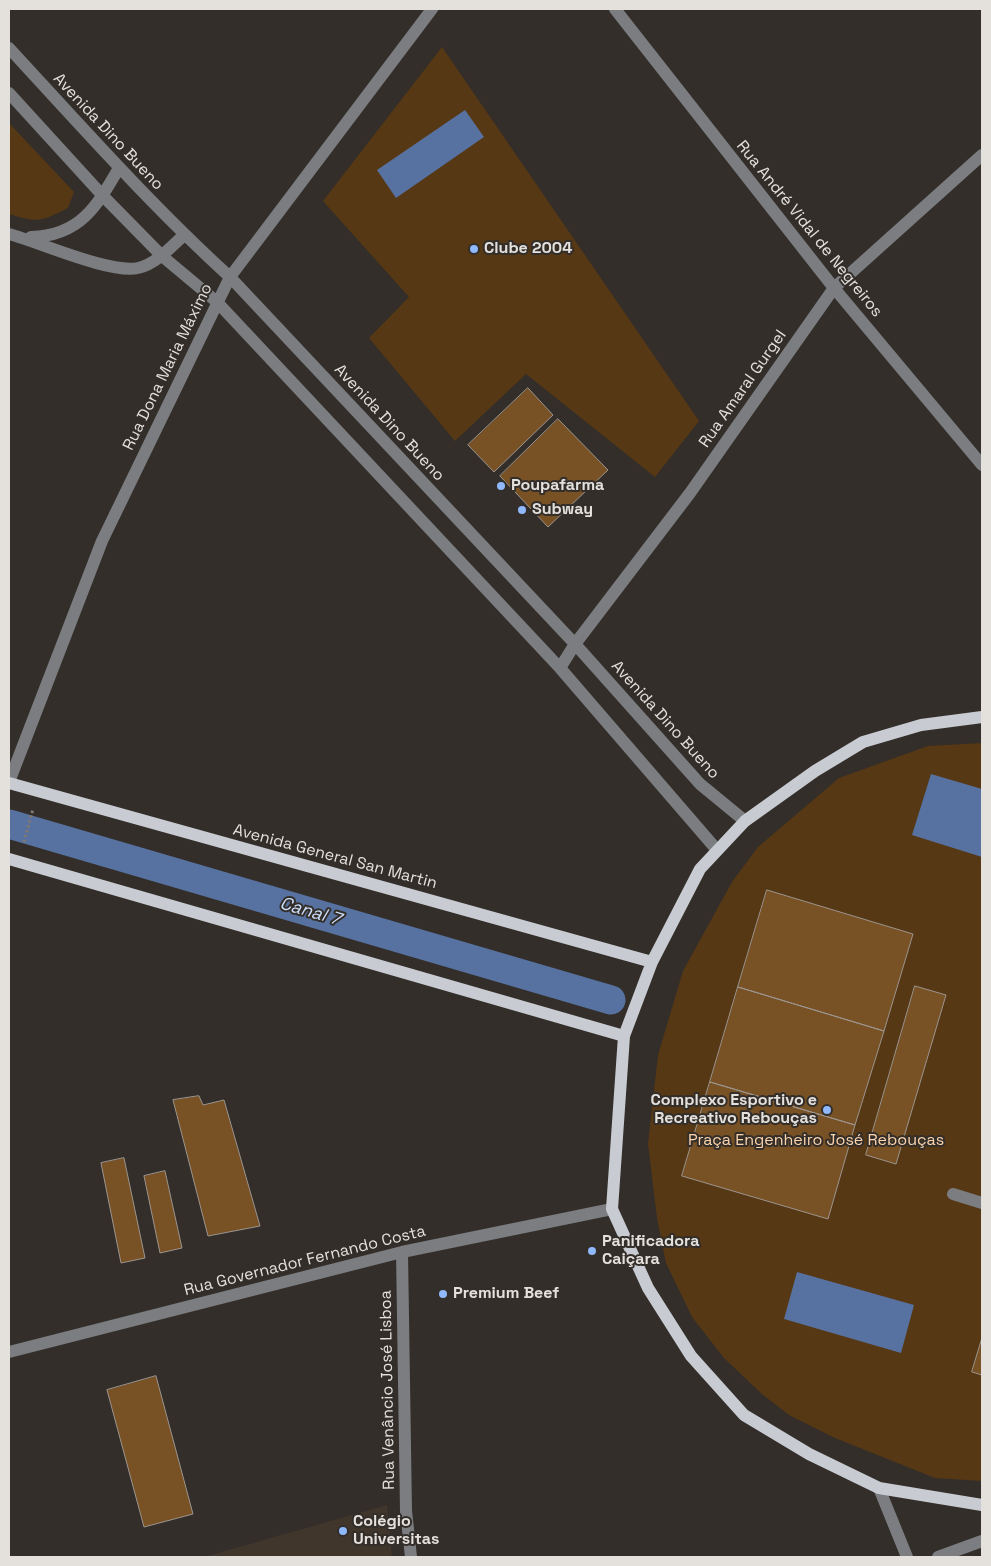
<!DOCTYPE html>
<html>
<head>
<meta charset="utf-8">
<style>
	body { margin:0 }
	#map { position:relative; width:991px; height:1566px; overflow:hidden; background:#332e29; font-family:"Space Grotesk",sans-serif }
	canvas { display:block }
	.frame { position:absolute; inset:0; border:10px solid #e4e1dd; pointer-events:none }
</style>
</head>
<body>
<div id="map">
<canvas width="991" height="1566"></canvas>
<div class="frame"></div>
</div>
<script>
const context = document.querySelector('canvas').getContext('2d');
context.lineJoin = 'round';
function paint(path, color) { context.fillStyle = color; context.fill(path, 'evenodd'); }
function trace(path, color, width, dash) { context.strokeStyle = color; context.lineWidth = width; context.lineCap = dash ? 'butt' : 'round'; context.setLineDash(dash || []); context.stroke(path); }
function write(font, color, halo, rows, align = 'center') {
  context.font = font + ' "Space Grotesk",sans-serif'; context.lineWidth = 4; context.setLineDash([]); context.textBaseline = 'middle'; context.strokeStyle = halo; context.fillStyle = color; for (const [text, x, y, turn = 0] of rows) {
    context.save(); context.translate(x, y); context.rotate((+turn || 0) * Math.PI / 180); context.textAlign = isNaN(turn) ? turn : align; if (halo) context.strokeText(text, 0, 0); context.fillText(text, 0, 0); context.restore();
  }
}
paint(new Path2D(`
	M 387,1505 L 392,1557 L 204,1557 Z`), '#40362c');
paint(new Path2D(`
	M 442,47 L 699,421 L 655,477 L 526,374 L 455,441 L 369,338 L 409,297 L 323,201 Z
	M 9,123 L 74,192 L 68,208 C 40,222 38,223 9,214 Z
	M 982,743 L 982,1481 L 935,1478 L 835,1438 L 789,1415 L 762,1394 L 724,1358 L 692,1317 L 666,1263 L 657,1218 L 648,1144 L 658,1055 L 683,971 L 732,882 L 758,847 L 839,778 L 928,746 Z`), '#563814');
paint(new Path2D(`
	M 465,110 L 484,137 L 396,198 L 377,170 Z
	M 931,774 L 982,789 L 982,857 L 912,835 Z
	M 797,1272 L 914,1305 L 901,1353 L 784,1319 Z`), '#5772a1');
trace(new Path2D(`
	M 9,824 L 611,1000`), '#5772a1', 29);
const building = new Path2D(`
	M 528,388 L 553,415 L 494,472 L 468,445 Z
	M 558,419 L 608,470 L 548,527 L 500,476 Z
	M 767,890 L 913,934 L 884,1031 L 738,987 Z
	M 915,986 L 946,995 L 896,1164 L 866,1155 Z
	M 738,987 L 884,1031 L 855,1125 L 710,1082 Z
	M 710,1082 L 855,1125 L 828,1219 L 682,1176 Z
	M 199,1096 L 203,1105 L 224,1100 L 260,1226 L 208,1236 L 173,1100 Z
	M 124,1158 L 145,1258 L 121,1263 L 101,1163 Z
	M 165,1171 L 182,1248 L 160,1253 L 144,1176 Z
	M 982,1338 L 982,1375 L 972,1372 Z
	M 156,1376 L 193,1514 L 144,1527 L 107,1390 Z`);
paint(building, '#785124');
trace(building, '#9c958f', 1);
trace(new Path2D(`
	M 24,842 L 33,809`), '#7d7874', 3, [2.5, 2.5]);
trace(new Path2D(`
	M 615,9 L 834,288 L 982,465
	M 9,48 C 81,126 151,205 230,277 L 575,644 L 700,784 L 745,821
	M 9,93 L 103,196 L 162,256 L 217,302 L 560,668 L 717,850
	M 9,234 C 39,242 110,274 138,268 C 156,264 171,247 184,235
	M 31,237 C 80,236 97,206 119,168
	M 560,668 L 575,644 L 690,493 L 834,288 L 982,155
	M 9,782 L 102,541 L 230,277 L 432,9
	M 953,1194 L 982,1203
	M 402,1252 L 406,1511 L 411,1557
	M 9,1352 L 402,1252 L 612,1209
	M 879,1488 L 907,1557
	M 938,1557 L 982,1541`), '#7b7d80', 12);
trace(new Path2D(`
	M 982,717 L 921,725 L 863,742 L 815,771 L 745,821 L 700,869 L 652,962 L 624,1036 L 612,1209 L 648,1288 L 691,1356 L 744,1415 L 809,1454 L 879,1488 L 982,1505
	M 9,783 L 652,962
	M 9,859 L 624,1036`), '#c8ccd2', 12);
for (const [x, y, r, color] of [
	[474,249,5,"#90b8fd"],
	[501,486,5,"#90b8fd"],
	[522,510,5,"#90b8fd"],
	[827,1110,5,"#90b8fd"],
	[592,1251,5,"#90b8fd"],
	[443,1294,5,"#90b8fd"],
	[343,1531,5,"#90b8fd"]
]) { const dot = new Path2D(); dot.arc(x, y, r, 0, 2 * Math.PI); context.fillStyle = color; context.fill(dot); trace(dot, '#332e29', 2); }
write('16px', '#e4e1dd', '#332e29', [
	["Avenida Dino Bueno",108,132,47],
	["Rua André Vidal de Negreiros",809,229,51],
	["Rua Dona Maria Máximo",168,367,-64],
	["Rua Amaral Gurgel",743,389,-55],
	["Avenida Dino Bueno",389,423,47],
	["Avenida Dino Bueno",665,720,48],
	["Avenida General San Martin",335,857,15],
	["Rua Governador Fernando Costa",305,1261,-14],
	["Rua Venâncio José Lisboa",388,1390,-91]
]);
write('bold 16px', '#e4e1dd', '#332e29', [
	["Clube 2004",484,249],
	["Poupafarma",511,486],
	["Subway",532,510],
	["Complexo Esportivo e",817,1101,"right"],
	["Recreativo Rebouças",817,1119,"right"],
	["Panificadora",602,1242],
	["Caiçara",602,1260],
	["Premium Beef",453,1294],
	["Colégio",353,1522],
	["Universitas",353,1540]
], 'left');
write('16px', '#fbd4ae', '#332e29', [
	["Praça Engenheiro José Rebouças",816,1141]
]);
write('italic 18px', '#ccdefa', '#332e29', [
	["Canal 7",310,912,16]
]);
</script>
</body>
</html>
